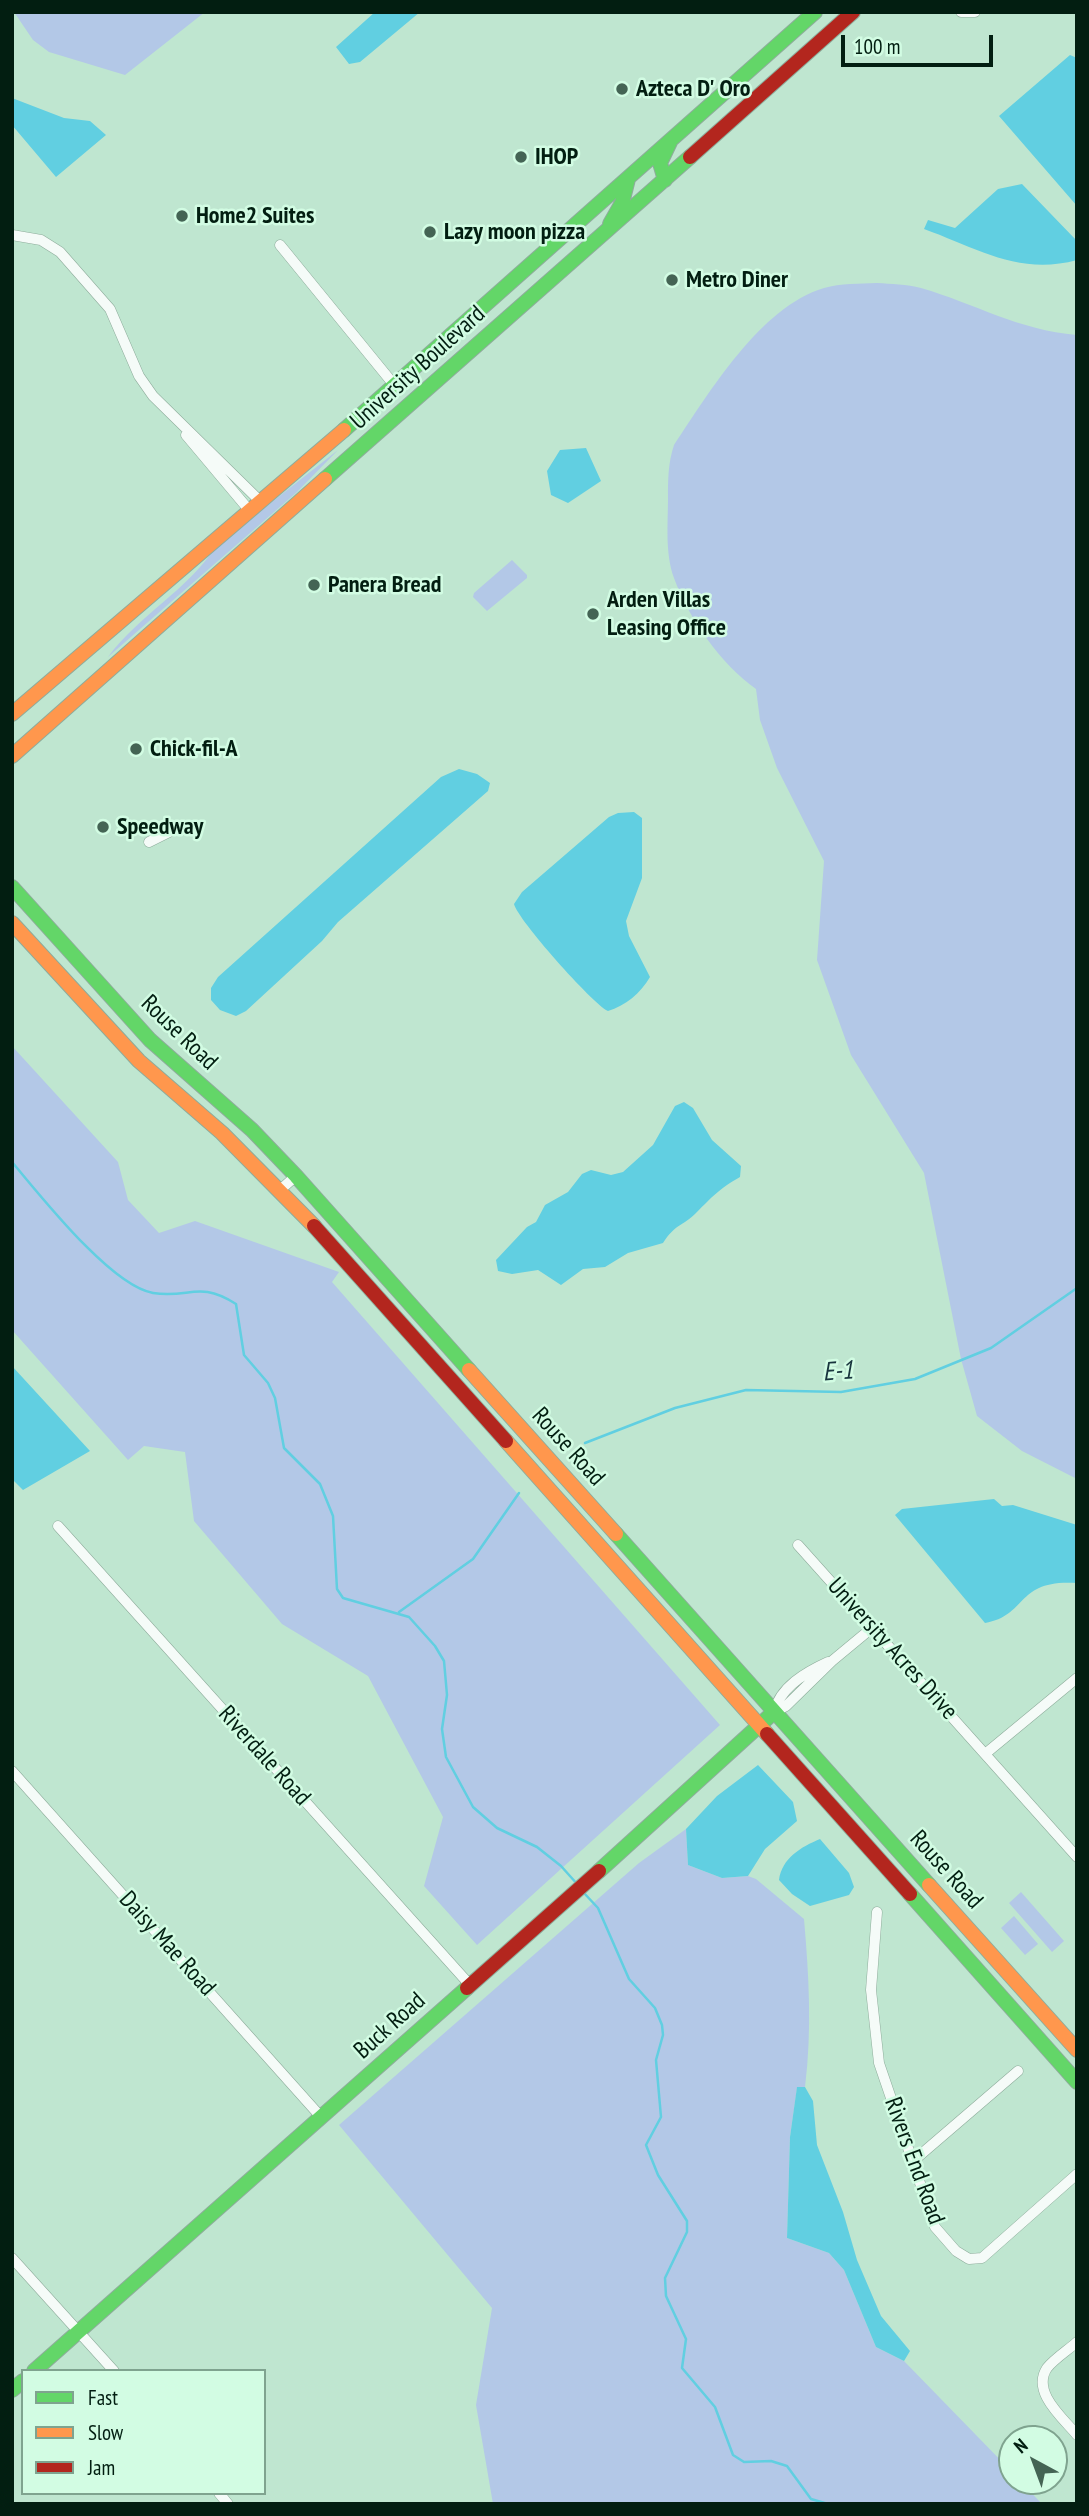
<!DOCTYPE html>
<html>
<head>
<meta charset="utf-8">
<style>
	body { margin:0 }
	#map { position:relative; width:1089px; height:2516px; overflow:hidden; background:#bfe6d0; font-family:"PT Sans Narrow",sans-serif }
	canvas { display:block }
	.frame { position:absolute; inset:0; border:14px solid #021e11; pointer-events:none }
	.legend { position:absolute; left:21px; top:2369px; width:245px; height:126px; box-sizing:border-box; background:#d2fce3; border:2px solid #7fa38f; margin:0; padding:9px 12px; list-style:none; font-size:21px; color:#021e11 }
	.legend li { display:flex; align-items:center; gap:14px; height:35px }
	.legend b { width:35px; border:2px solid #7fa38f }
	.north { position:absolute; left:998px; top:2425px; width:70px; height:70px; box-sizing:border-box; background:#d2fce3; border:2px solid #7fa38f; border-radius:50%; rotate:319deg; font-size:19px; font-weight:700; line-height:28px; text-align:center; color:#021e11 }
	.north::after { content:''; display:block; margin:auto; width:24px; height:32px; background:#446454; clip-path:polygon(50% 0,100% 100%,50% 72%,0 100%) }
	.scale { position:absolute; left:841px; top:35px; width:152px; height:32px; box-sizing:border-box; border:4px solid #021e11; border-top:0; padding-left:9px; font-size:21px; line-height:24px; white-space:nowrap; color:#021e11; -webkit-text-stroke:5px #d2fce3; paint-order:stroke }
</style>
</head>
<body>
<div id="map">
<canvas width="1089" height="2516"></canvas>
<div class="frame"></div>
<ul class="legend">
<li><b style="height:9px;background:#63d668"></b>Fast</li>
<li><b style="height:9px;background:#ff974d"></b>Slow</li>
<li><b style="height:9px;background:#b3261e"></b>Jam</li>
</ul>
<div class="north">N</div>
<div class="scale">100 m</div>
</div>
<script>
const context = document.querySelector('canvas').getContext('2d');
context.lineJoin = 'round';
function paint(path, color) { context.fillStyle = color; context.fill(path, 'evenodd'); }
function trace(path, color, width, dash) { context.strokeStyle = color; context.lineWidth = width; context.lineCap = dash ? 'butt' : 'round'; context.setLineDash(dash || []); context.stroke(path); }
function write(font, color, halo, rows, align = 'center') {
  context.font = font + ' "PT Sans Narrow",sans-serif'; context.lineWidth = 5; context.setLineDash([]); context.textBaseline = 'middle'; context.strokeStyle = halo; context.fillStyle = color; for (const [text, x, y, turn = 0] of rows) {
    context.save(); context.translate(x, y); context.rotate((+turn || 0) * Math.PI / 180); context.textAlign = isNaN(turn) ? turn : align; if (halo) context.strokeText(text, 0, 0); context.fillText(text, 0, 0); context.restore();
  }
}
paint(new Path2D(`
	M 14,12 L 205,12 L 125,75 L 49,52 L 33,40 Z
	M 877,283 C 891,284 907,284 921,288 C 976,304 1018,330 1077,335 L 1077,1479 L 1022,1451 L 977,1416 L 961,1359 L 924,1173 L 851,1055 L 817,960 L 824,861 L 777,768 L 760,720 L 756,689 C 721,664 689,619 674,578 C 665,553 668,524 668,498 C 668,480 668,463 674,445 C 709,393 760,307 824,288 C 841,283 859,284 877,283 Z
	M 338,450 L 297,492 L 108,657 C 139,615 188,590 216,546 Z
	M 512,560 L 527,575 L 527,578 L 487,611 L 473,597 L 474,593 Z
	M 12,1046 L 118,1162 L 128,1200 L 159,1233 L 195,1221 L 339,1272 L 332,1282 L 720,1725 L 477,1945 L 424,1886 L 443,1817 L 368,1676 L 282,1624 L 194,1521 L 185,1452 L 144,1446 L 128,1460 L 12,1330 Z
	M 686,1829 L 688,1865 L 722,1878 L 748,1876 L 756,1879 L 804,1919 C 809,1977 812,2030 805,2087 L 797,2088 L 790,2137 L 787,2238 L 829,2253 L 844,2270 L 876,2347 L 904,2361 L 1012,2472 L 1012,2481 L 1020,2481 L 1042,2504 L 493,2504 L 476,2405 L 492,2308 L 339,2125 L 639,1863 Z
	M 1021,1892 L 1064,1941 L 1052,1952 L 1009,1903 Z
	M 1014,1916 L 1038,1944 L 1025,1955 L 1001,1928 Z`), '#b3c8e7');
paint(new Path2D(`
	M 375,12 L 420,12 L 360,62 L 349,64 L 336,47 Z
	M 1070,55 L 1077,58 L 1077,206 L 999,116 Z
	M 12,98 L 64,118 L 90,121 L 106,135 L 56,177 L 12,125 Z
	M 1022,184 L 1077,241 L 1077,260 C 1019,276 977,248 924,229 L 928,220 L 955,228 L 998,189 Z
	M 586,448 L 601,481 L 568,503 L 551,495 L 547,471 L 560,450 Z
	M 459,769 L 477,774 L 490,783 L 488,791 L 338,922 L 322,941 L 246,1011 L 236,1016 L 220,1010 L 211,1000 L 211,988 L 218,977 L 441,777 Z
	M 634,812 L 642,818 L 642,878 L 626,921 L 629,936 L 650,977 C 641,993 625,1006 608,1011 C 592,1003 518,920 514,904 L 522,892 L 609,817 L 618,813 Z
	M 684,1102 L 693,1108 L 712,1140 L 741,1166 L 740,1177 C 719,1189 713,1196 696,1213 C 683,1226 675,1224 663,1243 L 628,1253 L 605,1267 L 583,1269 L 561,1285 L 538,1270 L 512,1274 L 498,1271 L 496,1260 L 527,1227 L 536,1222 L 545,1205 L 568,1192 L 582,1174 L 591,1170 L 611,1175 L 623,1172 L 653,1145 L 675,1106 Z
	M 12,1366 L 90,1451 L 23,1490 L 12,1479 Z
	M 994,1499 L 1002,1506 L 1013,1505 L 1077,1525 L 1077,1583 C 1015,1579 1029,1615 985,1623 L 895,1515 L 902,1509 Z
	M 758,1765 L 793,1802 L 797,1821 L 765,1849 L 748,1876 L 722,1878 L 688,1865 L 686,1829 L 717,1796 Z
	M 820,1839 L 849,1873 L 854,1887 L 849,1895 L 810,1906 L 792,1894 L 779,1880 C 782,1858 801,1847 820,1839 Z
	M 797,2087 L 805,2087 L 813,2101 L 817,2145 L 843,2212 L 857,2260 L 881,2316 L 910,2351 L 904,2361 L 876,2347 L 844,2270 L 829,2253 L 787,2238 L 790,2137 Z`), '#61cfe1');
trace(new Path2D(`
	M 12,1162 C 40,1195 111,1286 153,1293 C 190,1299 198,1280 236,1304 L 244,1355 L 268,1383 L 275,1398 L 284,1448 L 320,1484 L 333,1516 L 337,1589 L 343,1598 L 409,1617 L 435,1646 L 444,1661 L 447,1695 L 442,1729 L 446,1757 L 473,1807 L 497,1828 L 537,1847 L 561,1866 L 578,1885
	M 585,1443 L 675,1408 L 746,1390 L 841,1392 L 915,1379 L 991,1348 L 1077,1288
	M 399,1612 L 473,1559 L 519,1493
	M 584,1893 L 598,1908 L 629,1979 L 655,2008 L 662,2025 L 663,2035 L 656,2060 L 661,2117 L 646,2145 L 658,2175 L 687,2221 L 687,2232 L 665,2278 L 666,2296 L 686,2339 L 682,2368 L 715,2407 L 733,2455 L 744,2462 L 771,2461 L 787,2466 L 811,2499 L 828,2504`), '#61cfe1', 2.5);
const street = new Path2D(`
	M 961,12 L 975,12
	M 12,235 L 41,240 L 60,252 L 110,309 L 139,376 L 153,396 L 260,501
	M 280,245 L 395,386
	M 186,435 L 249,510
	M 149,842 L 173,830
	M 280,1190 L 296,1176
	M 58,1526 L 470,1985
	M 798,1545 L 1077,1857
	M 774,1712 L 786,1706 L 832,1661 L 873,1627
	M 774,1712 C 780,1687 806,1672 828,1662
	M 985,1754 L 1077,1678
	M 12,1771 L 321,2117
	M 877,1912 L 871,1990 L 879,2063 L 935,2227 L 956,2251 L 969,2259 L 982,2258 L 1077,2174
	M 912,2162 L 1018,2071
	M 12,2258 L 114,2371
	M 1077,2342 C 1068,2350 1054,2359 1047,2368 C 1031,2392 1063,2418 1077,2435
	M 219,2493 L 228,2504`);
const fast = new Path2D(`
	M 665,180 L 660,163 L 670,142
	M 610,224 L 622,203 L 628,179
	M 344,430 L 815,12
	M 325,479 L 690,157
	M 12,887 L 150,1040 L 252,1130 L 296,1176 L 469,1370
	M 616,1534 L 929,1885
	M 599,1871 L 774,1712
	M 910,1894 L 1077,2082
	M 34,2371 L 467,1988
	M 12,2390 L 23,2381`);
const slow = new Path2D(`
	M 12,714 L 344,430
	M 12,756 L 325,479
	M 12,923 L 139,1061 L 222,1133 L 314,1226
	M 469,1370 L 616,1534
	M 506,1441 L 767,1734
	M 929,1885 L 1077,2050`);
const jam = new Path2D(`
	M 690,157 L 853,12
	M 314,1226 L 506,1441
	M 767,1734 L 910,1894
	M 467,1988 L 599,1871`);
trace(street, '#8eac9b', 11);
trace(fast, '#8eac9b', 16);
trace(slow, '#8eac9b', 16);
trace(jam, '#8eac9b', 16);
trace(street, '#f5fbf8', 10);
trace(fast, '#63d668', 14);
trace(slow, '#ff974d', 14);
trace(jam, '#b3261e', 14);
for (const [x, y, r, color] of [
	[622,89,7,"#446454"],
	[521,157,7,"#446454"],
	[182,216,7,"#446454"],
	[430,232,7,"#446454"],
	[672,280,7,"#446454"],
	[314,585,7,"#446454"],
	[593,614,7,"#446454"],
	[136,749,7,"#446454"],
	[103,827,7,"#446454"]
]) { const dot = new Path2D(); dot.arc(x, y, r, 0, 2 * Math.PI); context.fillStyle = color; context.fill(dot); trace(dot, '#d2fce3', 2.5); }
write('bold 24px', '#021e11', '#d2fce3', [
	["Azteca D' Oro",636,89],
	["IHOP",535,157],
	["Home2 Suites",196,216],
	["Lazy moon pizza",444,232],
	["Metro Diner",686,280],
	["Panera Bread",328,585],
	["Arden Villas",607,600],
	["Leasing Office",607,628],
	["Chick-fil-A",150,749],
	["Speedway",117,827]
], 'left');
write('24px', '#021e11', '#d2fce3', [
	["University Boulevard",418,368,-42],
	["Rouse Road",179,1033,44],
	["Rouse Road",568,1447,48],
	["University Acres Drive",892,1649,48],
	["Riverdale Road",264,1756,48],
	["Rouse Road",946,1870,48],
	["Daisy Mae Road",167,1944,48],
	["Buck Road",390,2026,-42],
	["Rivers End Road",914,2161,70]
]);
write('italic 26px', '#19353e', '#d2fce3', [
	["E-1",838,1372,-4]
]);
</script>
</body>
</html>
